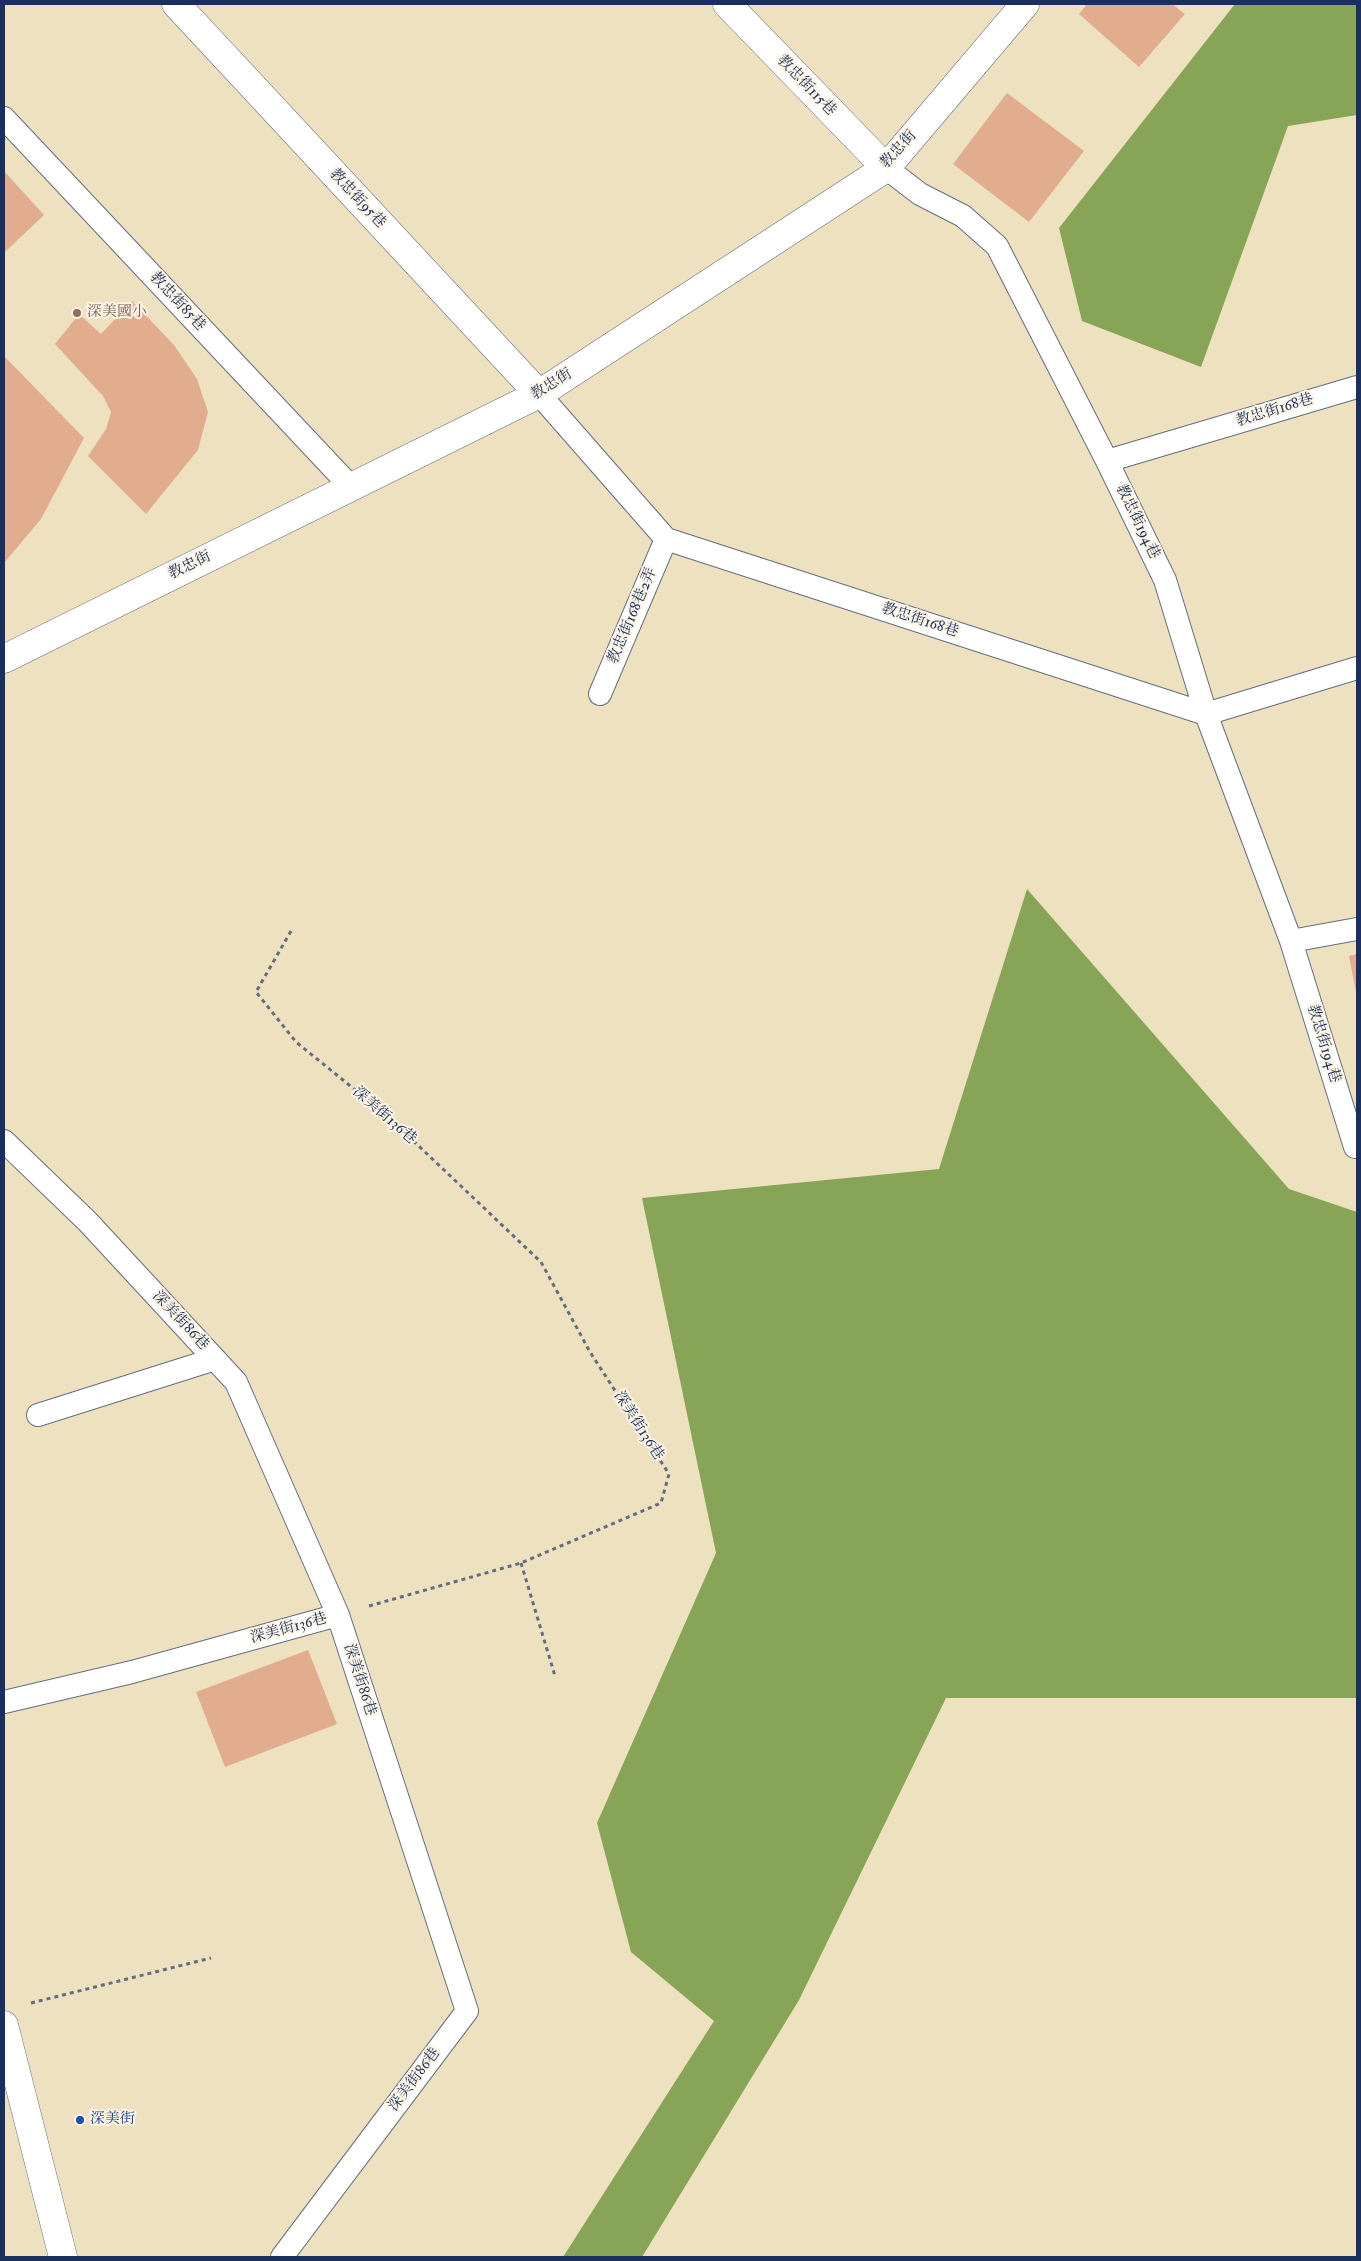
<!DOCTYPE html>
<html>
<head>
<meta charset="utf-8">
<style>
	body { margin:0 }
	#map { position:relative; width:1361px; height:2261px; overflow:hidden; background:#ede1c0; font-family:"IM FELL Double Pica",serif }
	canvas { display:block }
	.frame { position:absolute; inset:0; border:5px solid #1b2f5e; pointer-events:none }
</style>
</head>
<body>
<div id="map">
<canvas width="1361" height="2261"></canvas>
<div class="frame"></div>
</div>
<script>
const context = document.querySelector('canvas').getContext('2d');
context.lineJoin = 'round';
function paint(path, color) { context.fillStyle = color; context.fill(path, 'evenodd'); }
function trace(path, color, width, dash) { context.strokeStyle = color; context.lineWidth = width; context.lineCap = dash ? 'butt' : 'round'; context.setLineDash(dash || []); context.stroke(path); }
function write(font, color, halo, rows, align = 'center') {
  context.font = font + ' "IM FELL Double Pica","Noto Serif TC",serif'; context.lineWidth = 4; context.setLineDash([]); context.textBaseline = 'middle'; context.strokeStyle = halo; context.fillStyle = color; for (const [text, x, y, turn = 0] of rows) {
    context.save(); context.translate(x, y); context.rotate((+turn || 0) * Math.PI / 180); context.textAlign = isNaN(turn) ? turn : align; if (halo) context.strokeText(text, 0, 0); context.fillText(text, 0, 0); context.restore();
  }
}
paint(new Path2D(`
	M 1235,4 L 1357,4 L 1357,115 L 1288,126 L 1201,367 L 1082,321 L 1059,228 Z
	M 1027,889 L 1289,1189 L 1357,1212 L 1357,1698 L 946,1698 L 799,2000 L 642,2257 L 563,2257 L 714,2021 L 631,1952 L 597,1823 L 716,1553 L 642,1198 L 939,1169 Z`), '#87a457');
paint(new Path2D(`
	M 1087,4 L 1172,4 L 1185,14 L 1139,67 L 1079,14 Z
	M 1007,93 L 1084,151 L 1029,222 L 953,164 Z
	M 4,171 L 44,215 L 4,253 Z
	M 132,301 L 174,345 L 197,379 L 208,412 L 198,450 L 146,514 L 88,456 L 106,429 L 111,412 L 103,396 L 55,344 L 79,314 L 101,334 Z
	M 4,356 L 84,438 L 41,519 L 4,563 Z
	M 1357,954 L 1357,992 L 1356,992 L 1349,956 Z
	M 308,1650 L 337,1724 L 225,1767 L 196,1692 Z`), '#e2ad8f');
const lane = new Path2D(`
	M 4,118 L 351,487
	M 886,168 L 920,194 L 963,216 L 997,246 L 1107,461 L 1165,580 L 1206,714 L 1291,941
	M 539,394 L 666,539 L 1206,714 L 1357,668
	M 1107,461 L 1357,387
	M 600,694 L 666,539
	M 4,1141 L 88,1222 L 236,1382 L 338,1615 L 467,2011 L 282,2257
	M 1355,1147 L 1291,941 L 1357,929
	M 38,1415 L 215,1359
	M 4,1702 L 132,1672 L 338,1615`);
const street = new Path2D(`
	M 176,4 L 539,394
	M 727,4 L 886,168
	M 4,659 L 539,394 L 886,168 L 1025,4
	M 4,2025 L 63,2257`);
trace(lane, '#646d80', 24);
trace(street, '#646d80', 29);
trace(new Path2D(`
	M 291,931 L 256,992 L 296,1042 L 385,1114 L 541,1262 L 590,1352 L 669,1474 L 661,1503 L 521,1563 L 369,1606
	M 521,1563 L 555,1676
	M 31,2003 L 211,1958`), '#646d80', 3, [4, 4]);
trace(lane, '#fff', 22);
trace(street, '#fff', 28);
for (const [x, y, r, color] of [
	[77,313,5,"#8d6e63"],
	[80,2120,5,"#1a4fb4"]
]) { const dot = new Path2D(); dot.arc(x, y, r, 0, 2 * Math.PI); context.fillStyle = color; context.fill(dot); trace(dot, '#fcf5e5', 2); }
write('15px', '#1b2f5e', '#fcf5e5', [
	["教忠街115巷",806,86,46],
	["教忠街",899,150,-48],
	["教忠街95巷",357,199,47],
	["教忠街85巷",177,302,47],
	["教忠街",552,385,-32],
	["教忠街168巷",1275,411,-17],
	["教忠街194巷",1137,522,64],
	["教忠街",190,566,-26],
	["教忠街168巷2弄",633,616,-67],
	["教忠街168巷",920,621,18],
	["教忠街194巷",1323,1044,73],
	["深美街136巷",384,1116,41],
	["深美街86巷",180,1321,47],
	["深美街136巷",638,1426,57],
	["深美街136巷",289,1629,-15],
	["深美街86巷",359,1680,72],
	["深美街86巷",415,2080,-53]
]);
write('15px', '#785e54', '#fcf5e5', [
	["深美國小",87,313]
], 'left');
write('15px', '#164399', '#fcf5e5', [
	["深美街",90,2120]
], 'left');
</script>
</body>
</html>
